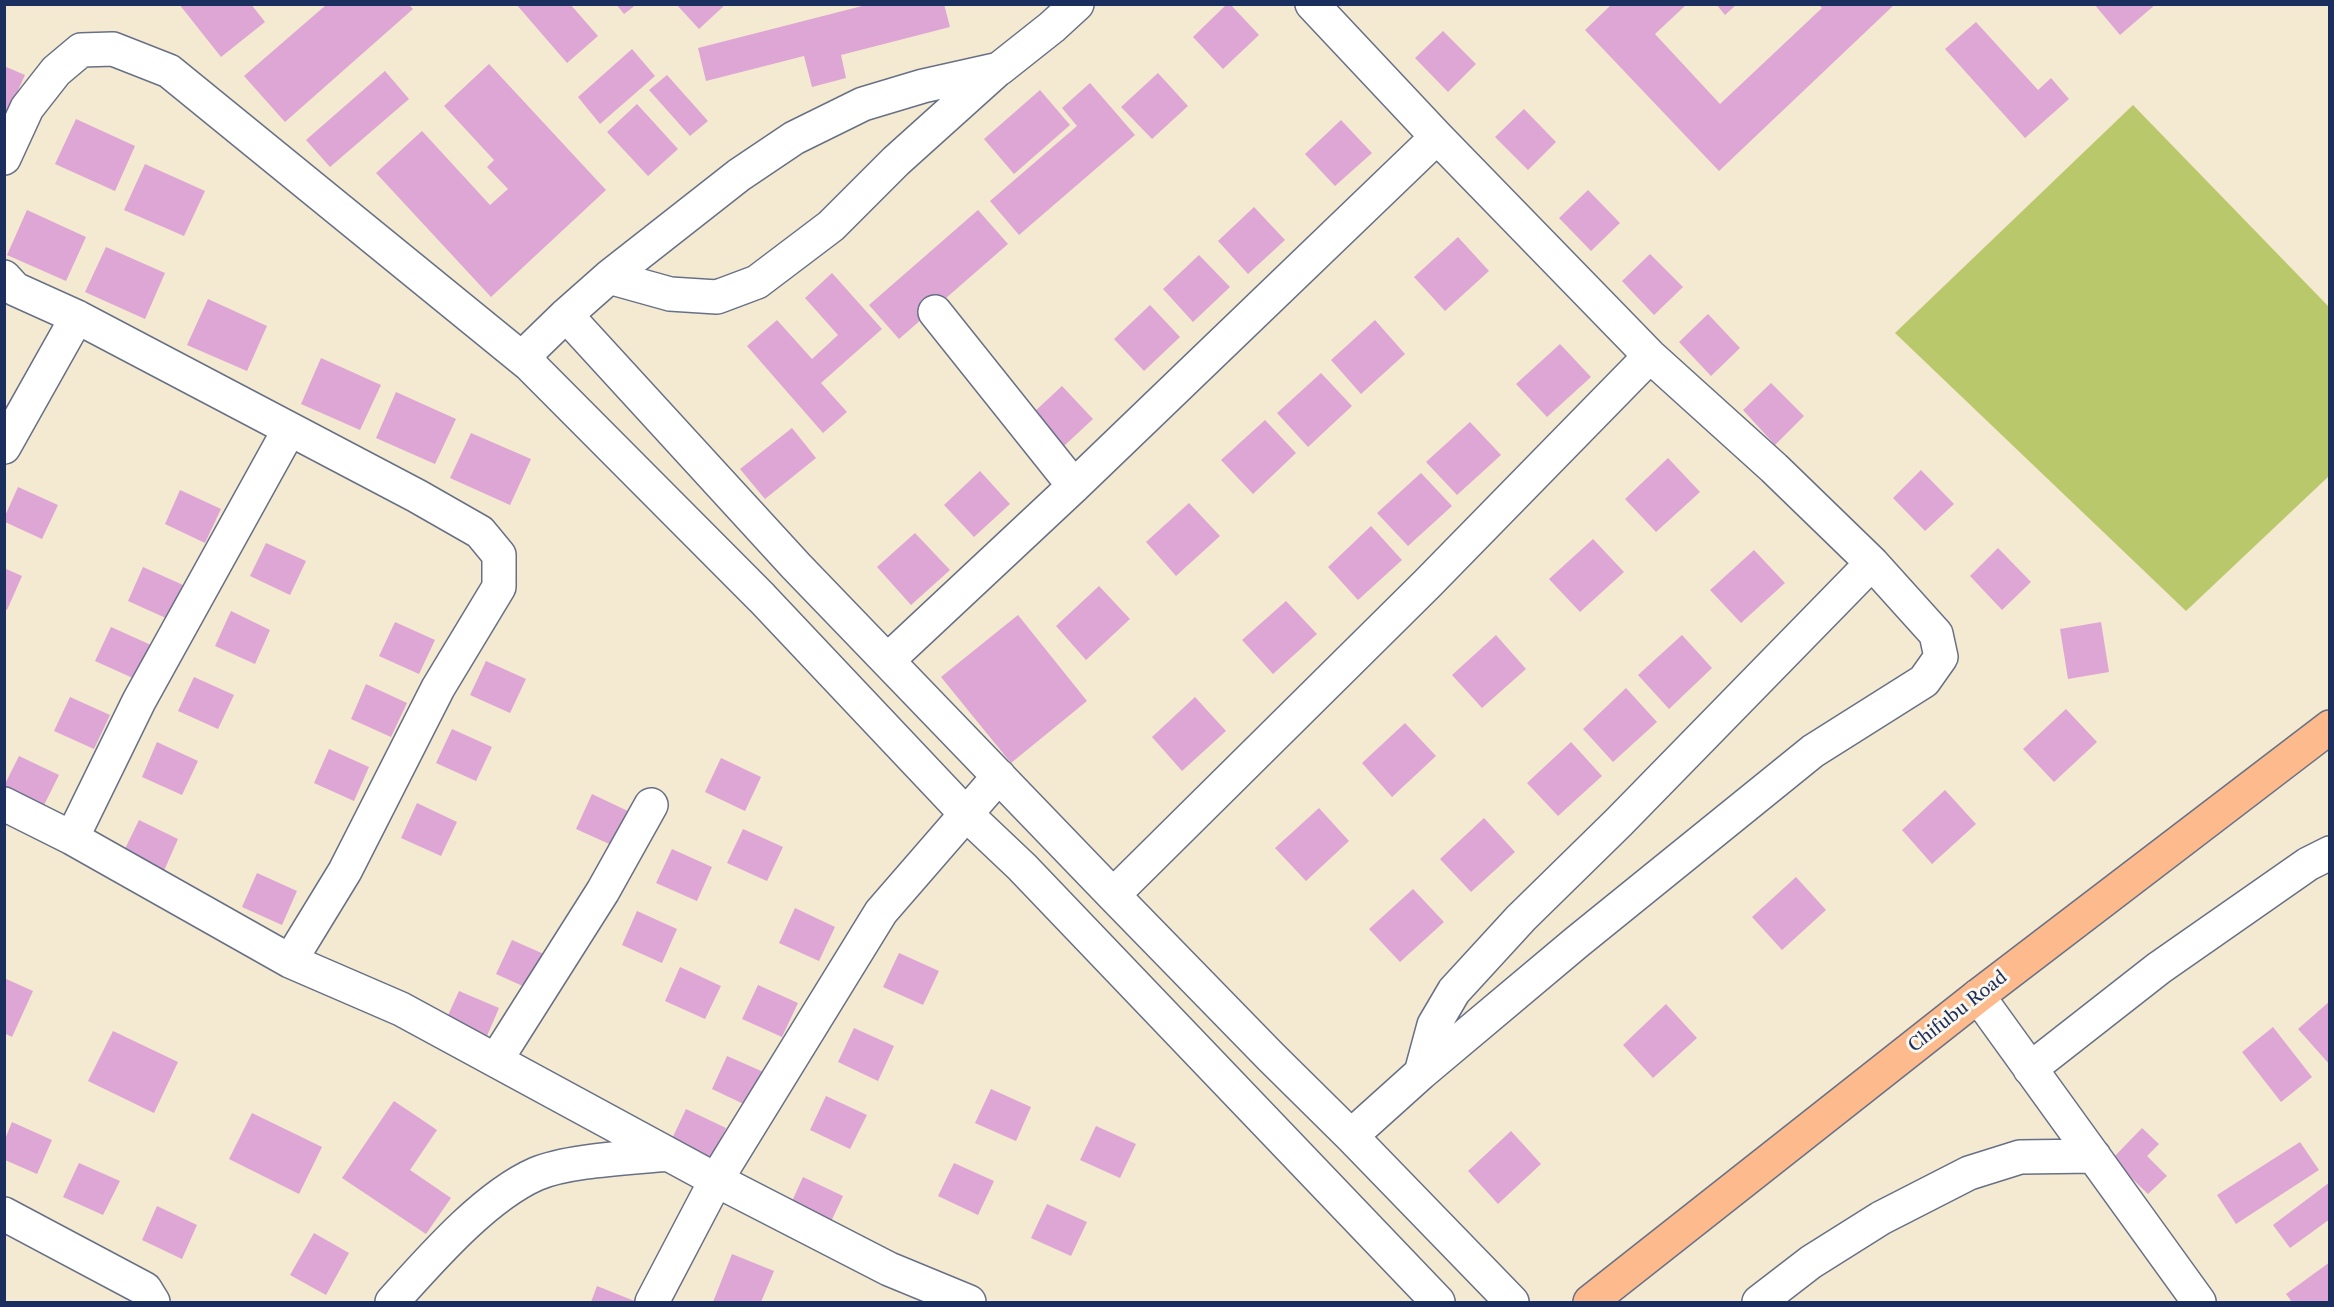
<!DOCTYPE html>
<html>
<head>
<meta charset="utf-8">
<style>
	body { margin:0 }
	#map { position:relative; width:2334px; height:1307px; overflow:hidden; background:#f4e9d1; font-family:"Libre Caslon Text",serif }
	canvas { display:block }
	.frame { position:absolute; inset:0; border:6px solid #1b2f5e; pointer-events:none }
</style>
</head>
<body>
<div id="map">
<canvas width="2334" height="1307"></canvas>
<div class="frame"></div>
</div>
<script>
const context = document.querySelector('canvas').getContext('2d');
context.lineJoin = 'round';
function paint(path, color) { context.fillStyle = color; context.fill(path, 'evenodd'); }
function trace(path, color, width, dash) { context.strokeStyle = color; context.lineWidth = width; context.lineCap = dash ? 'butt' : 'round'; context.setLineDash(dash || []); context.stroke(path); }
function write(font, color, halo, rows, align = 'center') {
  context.font = font + ' "Libre Caslon Text",serif'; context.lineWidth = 6; context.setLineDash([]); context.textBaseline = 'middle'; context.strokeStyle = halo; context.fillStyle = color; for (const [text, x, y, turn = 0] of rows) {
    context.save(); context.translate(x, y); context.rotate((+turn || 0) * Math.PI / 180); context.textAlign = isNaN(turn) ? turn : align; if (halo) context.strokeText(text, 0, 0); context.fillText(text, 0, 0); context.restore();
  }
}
paint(new Path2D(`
	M 2133,105 L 2329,307 L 2329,476 L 2186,611 L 1895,333 Z`), '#b9c86a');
paint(new Path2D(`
	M 179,4 L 251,4 L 265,22 L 221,57 Z
	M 516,4 L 570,4 L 598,36 L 567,63 Z
	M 616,4 L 637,4 L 624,14 Z
	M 676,4 L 726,4 L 699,29 Z
	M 870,4 L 944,4 L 950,27 L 841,55 L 846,78 L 812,87 L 804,56 L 706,81 L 698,48 Z
	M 1227,4 L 1230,4 L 1259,35 L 1223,69 L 1193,37 Z
	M 1612,4 L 1687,4 L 1655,34 L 1720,104 L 1822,8 L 1818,4 L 1895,4 L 1719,171 L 1585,30 Z
	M 1716,4 L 1737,4 L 1725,15 Z
	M 2094,4 L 2156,4 L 2120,35 Z
	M 326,5 L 409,5 L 413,9 L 285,122 L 244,76 Z
	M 1976,22 L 2038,90 L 2051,78 L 2069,99 L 2025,138 L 1945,49 Z
	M 1443,31 L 1476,64 L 1448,92 L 1415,58 Z
	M 632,49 L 655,76 L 600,124 L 578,97 Z
	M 489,64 L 606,190 L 491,297 L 376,173 L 422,131 L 490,205 L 508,189 L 487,167 L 494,160 L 444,106 Z
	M 4,66 L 25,75 L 4,121 Z
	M 385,71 L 409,99 L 330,167 L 306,140 Z
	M 1158,73 L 1188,106 L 1152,139 L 1121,107 Z
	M 667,75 L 708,121 L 690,136 L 649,90 Z
	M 1090,83 L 1135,135 L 1019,235 L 990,201 L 1077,126 L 1062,108 Z
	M 1040,90 L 1070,125 L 1014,174 L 984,139 Z
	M 637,104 L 678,149 L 648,176 L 607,132 Z
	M 1524,109 L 1556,142 L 1528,170 L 1495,137 Z
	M 76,119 L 135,146 L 115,191 L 55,164 Z
	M 1341,120 L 1372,153 L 1335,186 L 1305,154 Z
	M 145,164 L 205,191 L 184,236 L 124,210 Z
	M 1588,190 L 1620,223 L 1591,251 L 1559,218 Z
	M 1254,207 L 1285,240 L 1248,274 L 1218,241 Z
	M 27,210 L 86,237 L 66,281 L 7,255 Z
	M 978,210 L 1008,244 L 899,339 L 869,305 Z
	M 1458,237 L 1489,271 L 1445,311 L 1414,277 Z
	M 106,247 L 165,273 L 145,319 L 85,292 Z
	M 1650,254 L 1683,287 L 1654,315 L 1622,281 Z
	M 1199,255 L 1230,287 L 1193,322 L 1163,289 Z
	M 832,273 L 882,329 L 821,383 L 847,412 L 823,433 L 747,346 L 777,320 L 812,359 L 838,335 L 805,298 Z
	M 208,299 L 267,326 L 247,371 L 187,345 Z
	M 1150,305 L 1180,337 L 1144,371 L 1114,339 Z
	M 1708,314 L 1740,348 L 1711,376 L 1679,342 Z
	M 1375,320 L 1405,354 L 1361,394 L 1331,360 Z
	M 1560,344 L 1591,377 L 1547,417 L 1516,384 Z
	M 321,358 L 381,385 L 360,430 L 301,404 Z
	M 1321,373 L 1352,406 L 1308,447 L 1277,413 Z
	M 1771,383 L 1804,416 L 1775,445 L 1743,410 Z
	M 1062,386 L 1093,419 L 1050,459 L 1019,426 Z
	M 396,392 L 456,419 L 435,464 L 376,438 Z
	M 1265,420 L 1296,453 L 1253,494 L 1221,460 Z
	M 1470,422 L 1501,455 L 1457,495 L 1426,462 Z
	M 792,428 L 816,458 L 765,499 L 740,469 Z
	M 471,433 L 531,459 L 510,505 L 450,478 Z
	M 1668,458 L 1700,492 L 1656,532 L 1625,499 Z
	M 1921,470 L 1954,504 L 1925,531 L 1893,498 Z
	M 980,471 L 1010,504 L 974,537 L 944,505 Z
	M 1421,473 L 1452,506 L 1408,546 L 1377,513 Z
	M 18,487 L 58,505 L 42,539 L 5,522 L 5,516 Z
	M 180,490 L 221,509 L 205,543 L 165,524 Z
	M 1189,503 L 1220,536 L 1176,576 L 1146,542 Z
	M 1371,526 L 1402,560 L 1358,600 L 1328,567 Z
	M 915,533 L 950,570 L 911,605 L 877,567 Z
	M 1593,539 L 1624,572 L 1580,612 L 1549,579 Z
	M 266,543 L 306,561 L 290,595 L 250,576 Z
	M 1998,548 L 2031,582 L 2002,610 L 1970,576 Z
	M 1754,550 L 1785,583 L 1741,623 L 1710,590 Z
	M 143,567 L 183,585 L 168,619 L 128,601 Z
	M 4,568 L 22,576 L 7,610 L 4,609 Z
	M 1099,586 L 1130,619 L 1086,660 L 1056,626 Z
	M 1286,601 L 1317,634 L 1273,674 L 1242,640 Z
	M 231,611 L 270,630 L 255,664 L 215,646 Z
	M 1018,615 L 1087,701 L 1011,763 L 941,677 Z
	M 395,622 L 435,640 L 419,674 L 379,656 Z
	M 2101,622 L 2109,672 L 2068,679 L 2060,629 Z
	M 111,627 L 151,645 L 135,679 L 95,661 Z
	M 1496,635 L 1526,669 L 1482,708 L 1452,675 Z
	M 1682,635 L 1712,668 L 1669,709 L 1638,675 Z
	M 486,661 L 526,679 L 510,713 L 470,695 Z
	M 194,677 L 234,695 L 218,729 L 178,711 Z
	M 366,684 L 407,703 L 391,737 L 351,719 Z
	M 1626,688 L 1657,722 L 1613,762 L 1583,729 Z
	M 70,697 L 110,715 L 94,749 L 54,731 Z
	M 1195,697 L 1226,731 L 1182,771 L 1152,737 Z
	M 2066,709 L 2097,742 L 2054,782 L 2023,749 Z
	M 1405,723 L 1436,756 L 1392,797 L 1362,763 Z
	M 452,729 L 492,747 L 476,781 L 436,763 Z
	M 157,742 L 198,761 L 182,795 L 142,777 Z
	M 1571,742 L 1602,776 L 1558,816 L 1527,783 Z
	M 329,749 L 369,767 L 354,801 L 314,783 Z
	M 19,756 L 59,775 L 42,809 L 4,792 L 4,786 Z
	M 721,758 L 761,777 L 745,811 L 705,792 Z
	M 1945,790 L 1976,824 L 1932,864 L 1902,830 Z
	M 592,794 L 632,813 L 616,847 L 576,829 Z
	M 417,803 L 457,822 L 441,856 L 401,838 Z
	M 1319,808 L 1349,841 L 1306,881 L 1275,848 Z
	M 1484,818 L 1515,852 L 1471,892 L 1440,859 Z
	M 139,820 L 178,839 L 163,873 L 122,855 Z
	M 743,829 L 783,847 L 767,881 L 727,863 Z
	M 672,849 L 712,867 L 697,901 L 656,883 Z
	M 257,873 L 297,891 L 282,925 L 242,907 Z
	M 1796,877 L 1826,910 L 1782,950 L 1752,917 Z
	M 1413,889 L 1444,922 L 1400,962 L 1369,929 Z
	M 795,908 L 835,927 L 819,961 L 779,943 Z
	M 637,911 L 677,929 L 662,963 L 622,945 Z
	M 512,940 L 553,958 L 536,992 L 496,974 Z
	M 899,953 L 939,971 L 923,1005 L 883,987 Z
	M 680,967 L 721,986 L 705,1019 L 665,1001 Z
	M 4,978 L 33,991 L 12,1037 L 4,1033 Z
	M 758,985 L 798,1003 L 782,1037 L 742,1019 Z
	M 459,991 L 499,1008 L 484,1043 L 444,1024 Z
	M 2330,1001 L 2330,1065 L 2298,1029 Z
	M 1666,1004 L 1697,1038 L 1653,1078 L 1623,1045 Z
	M 2273,1027 L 2312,1077 L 2281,1102 L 2242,1052 Z
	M 854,1028 L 894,1046 L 878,1081 L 838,1062 Z
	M 113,1031 L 178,1062 L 154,1113 L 88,1081 Z
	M 727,1056 L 768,1074 L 752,1108 L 712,1089 Z
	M 991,1089 L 1031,1107 L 1016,1141 L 975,1123 Z
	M 826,1096 L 867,1115 L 850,1149 L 810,1130 Z
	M 394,1101 L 437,1130 L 410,1170 L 451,1198 L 426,1234 L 342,1178 Z
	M 686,1109 L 726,1128 L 710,1162 L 670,1143 Z
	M 252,1113 L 322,1147 L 299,1194 L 229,1159 Z
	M 12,1122 L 52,1140 L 37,1174 L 5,1160 L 5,1139 Z
	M 1096,1126 L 1136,1144 L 1120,1178 L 1080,1160 Z
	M 2142,1128 L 2159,1144 L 2147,1156 L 2167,1176 L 2148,1194 L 2112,1159 Z
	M 1511,1131 L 1541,1164 L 1498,1204 L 1468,1171 Z
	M 2300,1142 L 2319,1170 L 2236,1224 L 2217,1195 Z
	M 79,1163 L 120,1181 L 103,1215 L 63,1197 Z
	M 954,1163 L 994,1181 L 978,1215 L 938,1196 Z
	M 803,1177 L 843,1196 L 827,1230 L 787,1212 Z
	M 2330,1182 L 2330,1219 L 2290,1248 L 2273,1225 Z
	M 1047,1204 L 1087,1222 L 1071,1256 L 1031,1238 Z
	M 157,1206 L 197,1225 L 182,1259 L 142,1240 Z
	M 314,1233 L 349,1253 L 326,1295 L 290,1275 Z
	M 732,1254 L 774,1271 L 761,1302 L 713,1302 Z
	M 2330,1262 L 2330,1302 L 2292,1302 L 2286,1294 Z
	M 597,1286 L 637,1302 L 591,1302 Z`), '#dea6d4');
const minor = new Path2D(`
	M 1312,4 L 1437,137 L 1650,356 L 1774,468 L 1872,563 L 1936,634 L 1941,657 L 1924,681 L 1813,751 L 1577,942 L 1421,1073 L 1351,1136
	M 4,158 L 27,108 L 56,71 L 81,50 L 113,49 L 169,71 L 530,365 L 762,598 L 966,814 L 1022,867 L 1438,1302
	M 4,277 L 15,289 L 77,317 L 417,496 L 480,532 L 499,555 L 499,587 L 438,688 L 345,871 L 290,961
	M 609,277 L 670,294 L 717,297 L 757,282 L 831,226 L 896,161 L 996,71
	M 935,312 L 1074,486
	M 566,315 L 796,566 L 1113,895 L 1271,1057 L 1351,1136 L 1512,1302
	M 530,365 L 530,350 L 566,315 L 609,277 L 739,175 L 794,138 L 863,104 L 923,86 L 999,69 L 1052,27 L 1077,4
	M 4,447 L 77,317
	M 888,660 L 1074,486 L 1437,137
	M 4,804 L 72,838 L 290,961 L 401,1009 L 716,1180 L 889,1269 L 969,1302
	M 72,838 L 139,701 L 289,430
	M 1113,895 L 1427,584 L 1650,356
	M 1978,996 L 2199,1302
	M 496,1060 L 603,891 L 651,805
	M 2030,1069 L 2159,968 L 2308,864 L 2330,853
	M 1421,1073 L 1434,1025 L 1454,991 L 1521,918 L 1619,822 L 1872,563
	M 4,1214 L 145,1289 L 153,1302
	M 392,1302 C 430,1260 484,1197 536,1174 C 569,1160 631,1158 668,1154
	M 652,1302 L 716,1180 L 881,912 L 999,776
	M 1759,1302 L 1811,1262 L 1881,1218 L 1969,1173 L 2020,1157 L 2094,1156`);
const major = new Path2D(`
	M 1590,1302 L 1978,996 L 2330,727`);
trace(minor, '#677086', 36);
trace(major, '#677086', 36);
trace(minor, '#fff', 33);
trace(major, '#fcba8d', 33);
write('18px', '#1b2f5e', '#fbf7ec', [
	["Chifubu Road",1958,1012,-38]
]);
</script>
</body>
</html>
